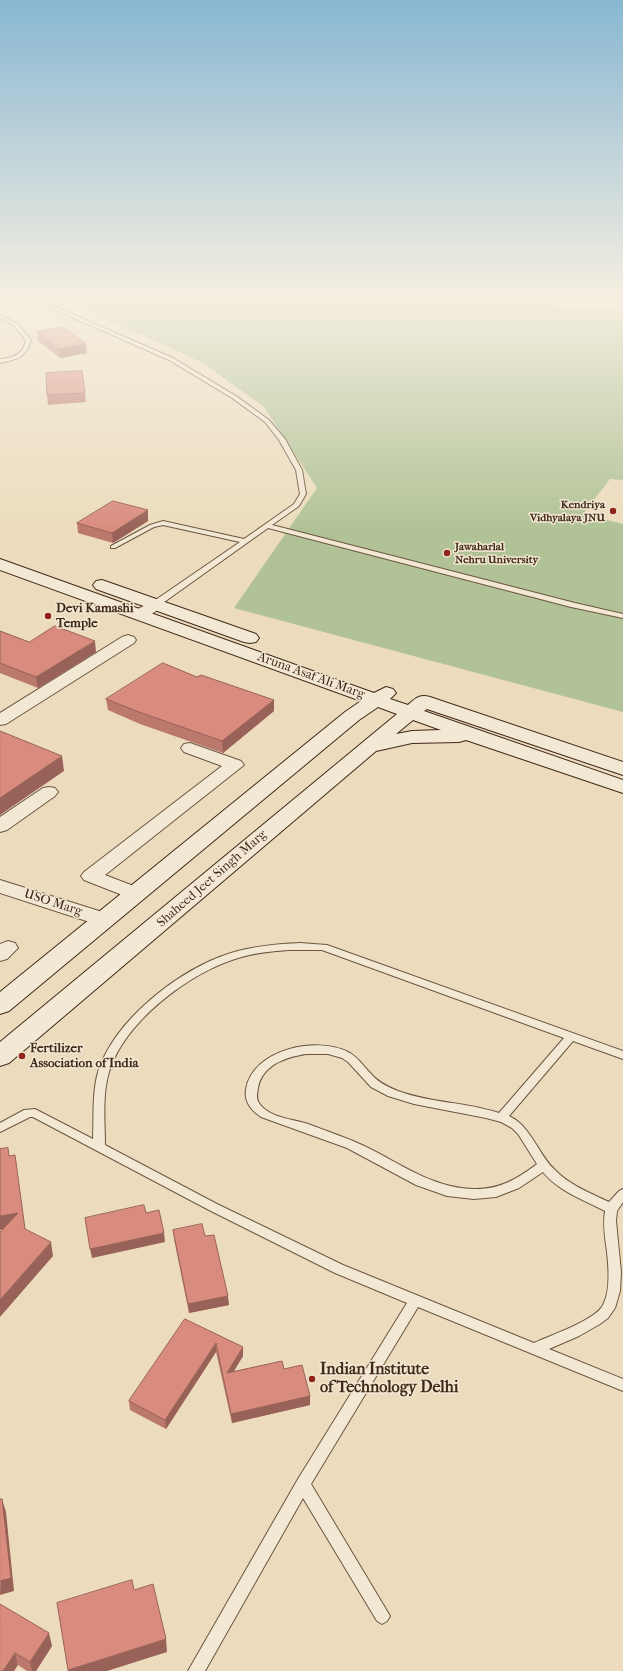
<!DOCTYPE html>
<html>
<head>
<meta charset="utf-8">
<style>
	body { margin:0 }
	canvas { display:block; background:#ecdcbd }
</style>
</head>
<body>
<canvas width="623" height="1671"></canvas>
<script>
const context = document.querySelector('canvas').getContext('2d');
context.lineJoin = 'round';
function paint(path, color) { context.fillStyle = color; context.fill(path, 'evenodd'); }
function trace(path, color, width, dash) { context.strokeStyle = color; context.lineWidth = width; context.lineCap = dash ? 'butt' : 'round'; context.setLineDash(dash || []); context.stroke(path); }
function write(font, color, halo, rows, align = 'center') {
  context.font = font + ' "IM FELL French Canon",serif'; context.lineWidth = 3; context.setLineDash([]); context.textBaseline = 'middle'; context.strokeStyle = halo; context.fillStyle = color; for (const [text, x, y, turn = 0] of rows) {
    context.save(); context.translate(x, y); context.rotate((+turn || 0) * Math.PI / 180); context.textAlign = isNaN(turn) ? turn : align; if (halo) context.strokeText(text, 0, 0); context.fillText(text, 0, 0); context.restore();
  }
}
paint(new Path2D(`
	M 60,297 L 526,297 L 564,309 L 623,310 L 623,480 L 610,479 L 583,514 L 623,524 L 623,712 L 234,608 L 317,488 L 264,407 L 203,363 Z
	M 548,297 L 623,297 L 623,303 L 568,303 Z`), '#b1c296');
const service = new Path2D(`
	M 26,297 L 33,297 L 173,358 L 236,396 L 269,420 L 285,439 L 302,470 L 306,494 L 299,506 L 272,525 L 575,603 L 623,614 L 623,618 L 571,607 L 268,528 L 160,605 L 154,605 L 154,601 L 240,542 L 163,525 L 154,527 L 115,548 L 111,548 L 111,546 L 150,525 L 163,521 L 244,539 L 294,504 L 300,494 L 296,470 L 279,440 L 265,422 L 232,398 L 169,360 Z
	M 0,315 L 18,324 L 31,340 C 27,357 16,360 0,363 L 0,359 C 14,358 23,354 26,340 L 14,326 L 0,318 Z
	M 300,943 L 327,945 L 623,1051 L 623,1059 L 573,1041 L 509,1116 C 532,1127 537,1153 554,1169 C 569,1185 590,1193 609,1202 L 619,1191 L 623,1189 L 623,1202 L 617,1211 L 616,1221 L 621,1272 L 620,1291 L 615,1308 L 608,1318 L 600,1324 L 579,1336 L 549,1349 L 623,1379 L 623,1391 L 418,1307 L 311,1484 L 387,1611 L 390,1616 L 387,1621 L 382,1624 L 377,1621 L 303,1498 L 205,1671 L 188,1671 L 298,1479 L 407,1303 L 335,1273 L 209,1210 L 33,1117 L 30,1117 L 0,1132 L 0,1123 L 24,1110 L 35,1109 L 93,1139 C 94,1117 92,1093 98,1072 C 115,1019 180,969 231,953 C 254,946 277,944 300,943 ZM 289,950 L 322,950 L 564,1038 L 499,1113 C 466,1102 430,1103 398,1091 C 388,1087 379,1083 372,1075 C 364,1067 358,1057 348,1052 C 317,1036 253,1049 246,1089 C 244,1102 251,1110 261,1117 L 347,1148 L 416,1185 L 447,1196 L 474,1199 L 496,1197 L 519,1188 L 543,1172 C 558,1191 584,1200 605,1211 C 602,1229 607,1245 608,1263 C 609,1275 609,1294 603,1305 C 596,1320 549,1336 534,1343 L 343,1265 L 217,1204 L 105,1145 C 105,1121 102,1095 109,1072 C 125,1021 189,973 238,958 C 254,953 272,951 289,950 ZM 306,1054 L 328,1054 L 342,1058 L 348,1062 L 371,1087 L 388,1096 L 414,1104 L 486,1118 L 501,1122 L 512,1128 L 518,1134 L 537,1164 C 517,1179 499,1190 473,1189 C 431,1188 399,1162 362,1145 C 345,1137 326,1131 308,1124 C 293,1119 269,1118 259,1103 C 256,1099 257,1093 258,1088 C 262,1065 286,1057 306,1054 Z`);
const minor = new Path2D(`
	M 157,599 L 162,600 L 164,603 C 159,611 144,620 134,617 L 131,614 L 134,611 Z
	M 128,635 L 134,637 L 136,640 L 134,643 L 6,724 L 0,725 L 0,713 L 122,637 Z
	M 190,743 L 241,761 L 244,765 L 105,875 L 144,890 L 147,894 L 144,898 L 137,900 L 130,898 L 84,880 L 81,876 L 84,872 L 222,766 L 184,752 L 181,748 L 184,744 Z
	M 49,787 L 55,788 L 58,792 L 55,796 L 7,830 L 0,832 L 0,817 L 43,788 Z
	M 0,880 L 112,915 L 115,920 L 112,925 L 105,927 L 0,893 Z
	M 8,941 L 15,943 L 18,948 L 7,959 L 0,961 L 0,944 Z`);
const secondary = new Path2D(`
	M 0,559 L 374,693 L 386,687 L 393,689 L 396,693 L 390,699 L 408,705 C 416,698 419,694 430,697 L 623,762 L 623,775 L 427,709 L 424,711 L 623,780 L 623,793 L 466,740 L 459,742 L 412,743 L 376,751 L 9,1063 L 0,1066 L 0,1042 L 397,714 L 378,707 L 359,720 L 9,1011 L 0,1014 L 0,992 L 345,712 L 361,701 L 0,570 ZM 413,720 L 441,730 L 412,731 L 396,734 Z
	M 102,580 L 256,634 L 259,638 L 256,642 L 250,643 L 244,642 L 96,589 L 93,585 L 96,581 Z`);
trace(service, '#6c5641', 2);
trace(minor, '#6c5641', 2);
trace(secondary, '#412918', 2);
paint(service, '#f3e8d4');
paint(minor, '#f3e8d4');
paint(secondary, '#f3e8d4');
paint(new Path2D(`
	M 37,332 L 87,353 L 60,358 L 38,341 Z
	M 85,393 L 86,402 L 48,405 L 47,395 Z
	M 148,510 L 148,521 L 113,543 L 78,533 L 77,523 Z
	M 0,631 L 29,642 L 96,652 L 38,688 L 0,673 Z
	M 197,677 L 274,700 L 274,711 L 223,753 L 140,724 L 108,710 L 106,699 Z
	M 173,1230 L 205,1236 L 229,1305 L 189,1313 L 174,1239 Z
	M 185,1319 L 243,1356 L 234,1371 L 284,1369 L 310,1396 L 310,1405 L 232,1423 L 216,1352 L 166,1429 L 130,1410 L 129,1401 Z
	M 0,1604 L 52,1646 L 36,1671 L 27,1671 L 18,1665 Z`), '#bb786c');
paint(new Path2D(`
	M 86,344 L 87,353 L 60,358 L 59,349 Z
	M 148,510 L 148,521 L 113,543 L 112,533 Z
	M 95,641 L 96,652 L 38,688 L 36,677 Z
	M 274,700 L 274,711 L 223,753 L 222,741 Z
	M 62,756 L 64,771 L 0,815 L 0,798 Z
	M 15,1155 L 17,1169 L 27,1242 L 25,1229 Z
	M 18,1213 L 20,1226 L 0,1230 L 0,1216 Z
	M 164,1233 L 165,1242 L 92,1258 L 90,1249 Z
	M 51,1242 L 53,1256 L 0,1317 L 0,1300 Z
	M 228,1296 L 229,1305 L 189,1313 L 188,1304 Z
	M 216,1343 L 216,1352 L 166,1429 L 165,1420 Z
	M 243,1347 L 243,1356 L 227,1382 L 227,1373 Z
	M 310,1396 L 310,1405 L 232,1423 L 231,1414 Z
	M 2,1499 L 6,1512 L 14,1591 L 0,1595 Z
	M 49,1633 L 52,1646 L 36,1671 L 32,1671 L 30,1662 Z
	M 166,1639 L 167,1652 L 107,1671 L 68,1671 L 68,1670 Z
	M 15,1653 L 18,1665 L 14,1671 L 3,1671 Z`), '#986258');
const building = new Path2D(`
	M 64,327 L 86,344 L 59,349 L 37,332 Z
	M 82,371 L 85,393 L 47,395 L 46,373 Z
	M 113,501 L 148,510 L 112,533 L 77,523 Z
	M 55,626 L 95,641 L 36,677 L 0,663 L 0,631 L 29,642 Z
	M 163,663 L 197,677 L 201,675 L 274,700 L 222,741 L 139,712 L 106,699 Z
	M 0,731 L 62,756 L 0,798 Z
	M 8,1148 L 9,1156 L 15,1155 L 25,1229 L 51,1242 L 0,1300 L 0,1232 L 18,1213 L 0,1216 L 0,1149 Z
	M 144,1205 L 146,1213 L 159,1210 L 164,1233 L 90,1249 L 85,1218 Z
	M 202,1224 L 205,1236 L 214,1235 L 228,1296 L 188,1304 L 173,1230 Z
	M 185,1319 L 243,1347 L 227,1373 L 282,1361 L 284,1369 L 302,1365 L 310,1396 L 231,1414 L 216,1343 L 165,1420 L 129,1401 Z
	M 0,1499 L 2,1499 L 11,1578 L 0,1581 Z
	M 132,1580 L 134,1590 L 153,1584 L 166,1639 L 68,1670 L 57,1603 Z
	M 0,1604 L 49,1633 L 30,1662 L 15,1653 L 3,1671 L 0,1671 Z`);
paint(building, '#d98c7e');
trace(building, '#986258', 1);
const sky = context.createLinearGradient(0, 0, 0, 531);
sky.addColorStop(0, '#88b7d2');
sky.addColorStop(0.56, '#f6efe1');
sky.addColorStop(1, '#f6efe100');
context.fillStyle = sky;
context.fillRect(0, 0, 623, 531);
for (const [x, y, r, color] of [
	[613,511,4,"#8f2418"],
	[447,553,4,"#8f2418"],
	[48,616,4,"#8f2418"],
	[22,1056,4,"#8f2418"],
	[312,1379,4,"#8f2418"]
]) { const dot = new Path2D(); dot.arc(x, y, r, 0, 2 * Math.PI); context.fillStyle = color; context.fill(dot); trace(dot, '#f3e8d4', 1.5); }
write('bold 11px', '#412918', '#f3e8d4', [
	["Kendriya",605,505],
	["Vidhyalaya JNU",605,518],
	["Jawaharlal",455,547,"left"],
	["Nehru University",455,560,"left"]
], 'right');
write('bold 13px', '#412918', '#f3e8d4', [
	["Devi Kamashi",56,609],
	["Temple",56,624],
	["Fertilizer",30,1049],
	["Association of India",30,1064]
], 'left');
write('13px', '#412918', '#f3e8d4', [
	["Aruna Asaf Ali Marg",311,676,20],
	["Shaheed Jeet Singh Marg",212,879,-41],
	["USO Marg",53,903,18]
]);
write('bold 16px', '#412918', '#f3e8d4', [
	["Indian Institute",320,1370],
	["of Technology Delhi",320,1388]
], 'left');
</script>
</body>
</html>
